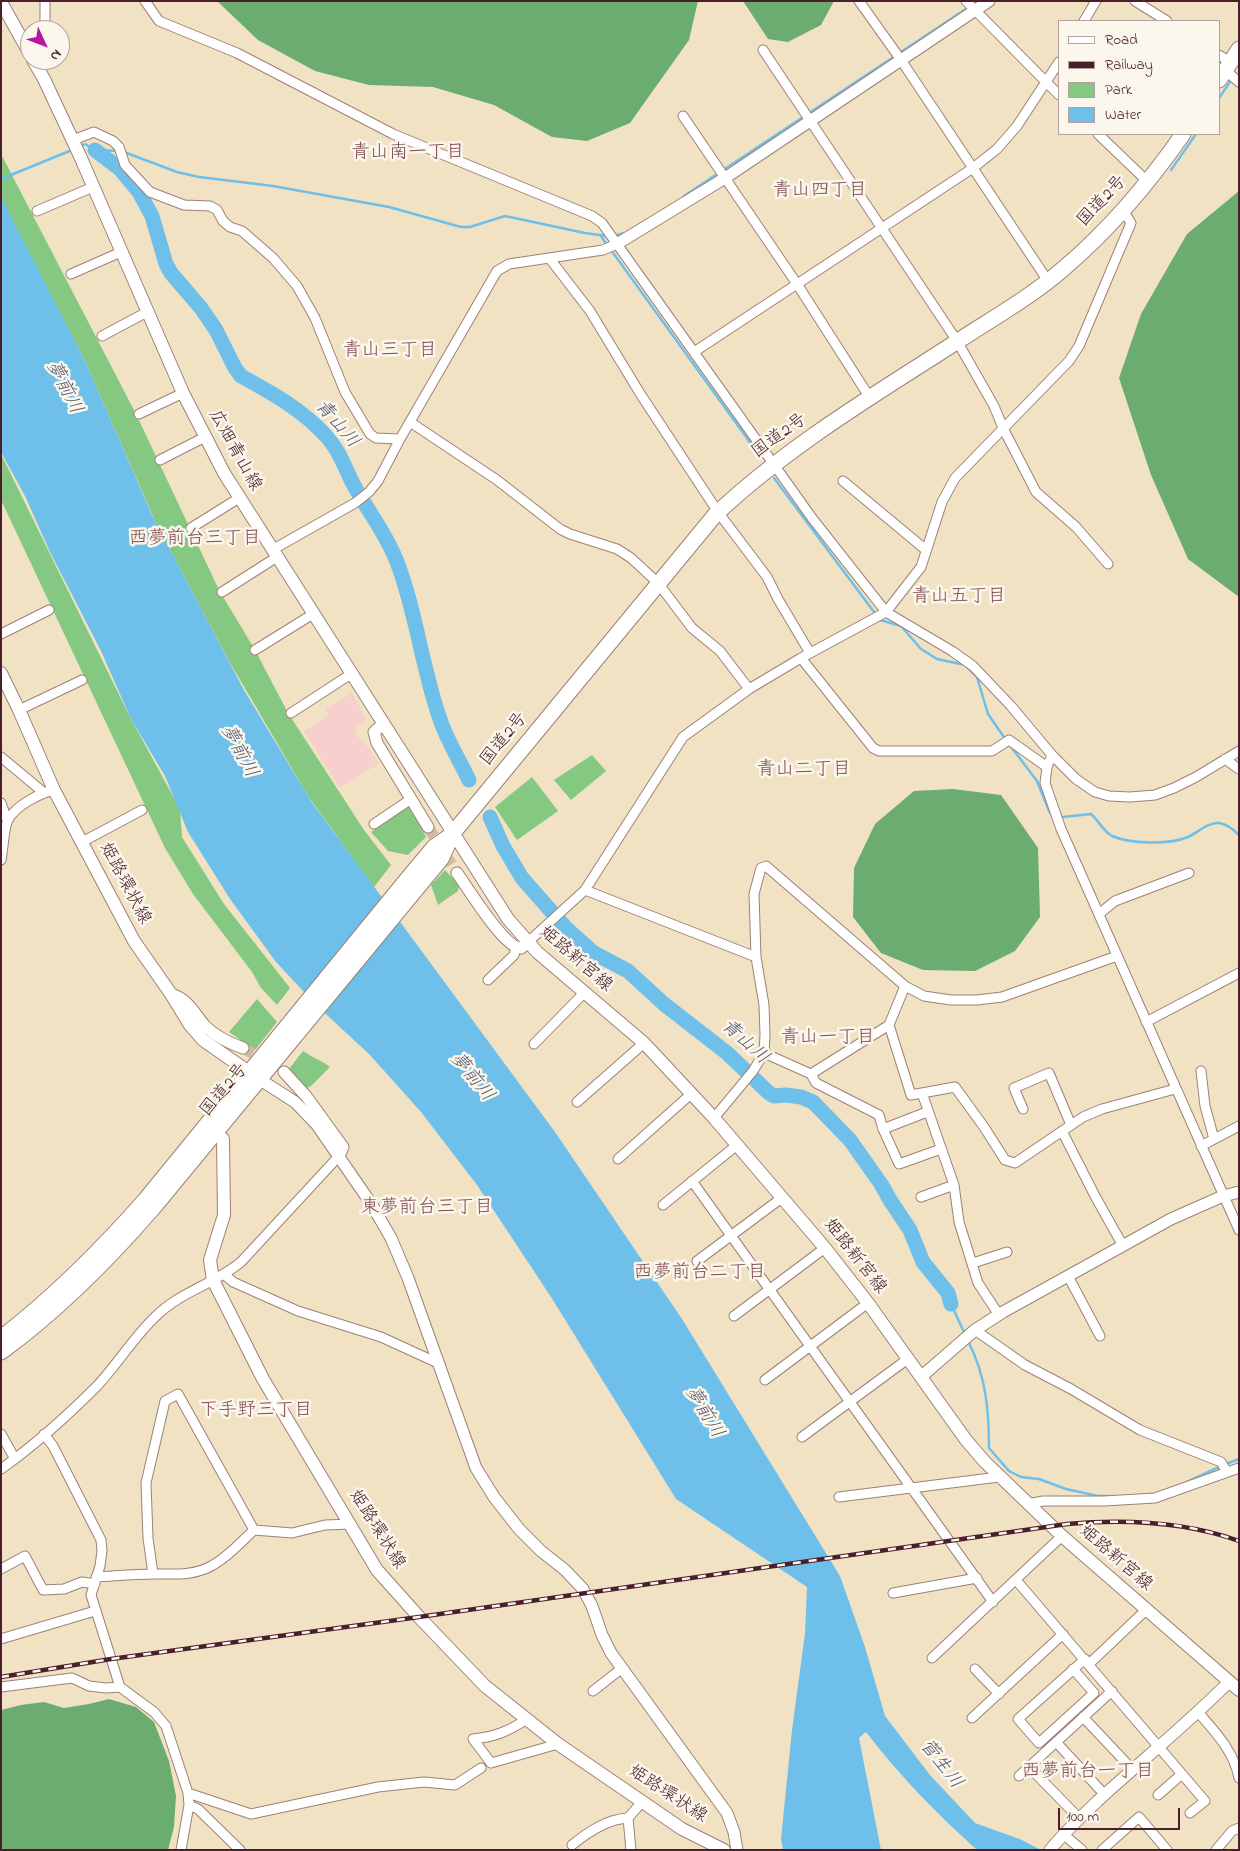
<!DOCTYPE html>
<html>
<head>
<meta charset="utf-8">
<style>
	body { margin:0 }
	#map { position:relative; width:1240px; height:1851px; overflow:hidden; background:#f1e2c4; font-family:"Indie Flower",sans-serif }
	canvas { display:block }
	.frame { position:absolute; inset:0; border:2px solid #4a1f2b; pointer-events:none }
	.legend { position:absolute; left:1058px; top:20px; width:162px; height:115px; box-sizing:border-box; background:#fbf7ec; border:1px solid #b4a19f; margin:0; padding:6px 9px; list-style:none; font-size:15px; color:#4a1f2b }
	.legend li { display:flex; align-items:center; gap:10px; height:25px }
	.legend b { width:25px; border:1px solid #b4a19f }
	.north { position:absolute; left:20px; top:20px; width:50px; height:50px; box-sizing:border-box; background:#fbf7ec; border:1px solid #b4a19f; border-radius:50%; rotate:133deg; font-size:14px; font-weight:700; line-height:20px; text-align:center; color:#4a1f2b }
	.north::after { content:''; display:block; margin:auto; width:18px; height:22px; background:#b5179e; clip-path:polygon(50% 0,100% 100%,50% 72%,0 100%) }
	.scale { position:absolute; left:1058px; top:1808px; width:122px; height:22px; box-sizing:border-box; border:2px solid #4a1f2b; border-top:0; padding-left:6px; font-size:15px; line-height:18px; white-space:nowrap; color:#4a1f2b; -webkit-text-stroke:4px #fbf7ec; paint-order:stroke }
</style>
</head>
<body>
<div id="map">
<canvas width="1240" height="1851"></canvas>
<div class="frame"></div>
<ul class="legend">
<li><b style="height:6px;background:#fff"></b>Road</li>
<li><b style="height:6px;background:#4a1f2b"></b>Railway</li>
<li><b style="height:14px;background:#84c882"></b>Park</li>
<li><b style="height:14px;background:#6ec0ea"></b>Water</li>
</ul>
<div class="north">N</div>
<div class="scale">100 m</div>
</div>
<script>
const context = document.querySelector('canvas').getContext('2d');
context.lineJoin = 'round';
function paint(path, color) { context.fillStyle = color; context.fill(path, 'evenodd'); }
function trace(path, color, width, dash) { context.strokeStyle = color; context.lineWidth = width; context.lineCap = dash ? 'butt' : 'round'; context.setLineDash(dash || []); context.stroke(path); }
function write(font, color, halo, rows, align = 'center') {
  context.font = font + ' "Indie Flower","Klee One",sans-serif'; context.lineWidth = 5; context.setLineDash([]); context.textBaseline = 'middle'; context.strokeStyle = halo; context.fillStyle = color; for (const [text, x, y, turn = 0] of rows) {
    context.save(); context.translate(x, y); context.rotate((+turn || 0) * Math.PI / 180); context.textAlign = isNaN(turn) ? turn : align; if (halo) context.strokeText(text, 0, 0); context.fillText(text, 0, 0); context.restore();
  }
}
paint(new Path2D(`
	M 352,693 L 366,719 L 357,725 L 356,735 L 368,747 L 379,764 L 339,787 L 304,731 L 329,715 L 325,709 Z`), '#f7d0ce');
paint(new Path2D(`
	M 1,154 L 136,414 L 219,590 L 255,650 L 288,713 L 364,830 L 391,865 L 374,887 L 308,796 L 229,661 L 156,523 L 84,359 L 1,199 Z
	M 1,454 L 131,719 L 180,809 L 182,837 L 224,904 L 290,988 L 277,1005 L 261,988 L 252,972 L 193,894 L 165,848 L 1,500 Z
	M 592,755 L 606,771 L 571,800 L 554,780 Z
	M 532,777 L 558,811 L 517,840 L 495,807 Z
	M 410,805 L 426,837 L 408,855 L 388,851 L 371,832 Z
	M 445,870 L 459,885 L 458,891 L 438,905 L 431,885 Z
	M 257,999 L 277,1022 L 255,1050 L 229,1032 Z
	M 303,1051 C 311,1057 321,1060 330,1067 L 311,1086 L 306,1088 L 289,1069 Z`), '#84c882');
paint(new Path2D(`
	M 217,1 L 698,1 L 689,40 L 630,123 L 587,141 L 552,137 L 494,105 L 433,87 L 369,85 L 315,71 L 258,40 Z
	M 743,1 L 834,1 L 821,25 L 788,42 L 768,39 Z
	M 1239,191 L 1239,597 L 1188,559 L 1151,475 L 1119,378 L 1141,314 L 1187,234 Z
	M 953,789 L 1001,795 L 1038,848 L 1040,917 L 1015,951 L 975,971 L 923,970 L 881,953 L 853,917 L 854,868 L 875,824 L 914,791 Z
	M 109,1699 L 136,1707 L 154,1722 L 169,1761 L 176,1796 L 174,1827 L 168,1850 L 1,1850 L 1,1710 L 21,1705 L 44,1702 L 64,1708 L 89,1704 Z`), '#6bac70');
paint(new Path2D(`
	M 1,197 L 84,359 L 153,517 L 244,690 L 311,801 L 555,1132 L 682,1319 L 840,1576 L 865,1647 L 885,1716 L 930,1775 L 975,1823 L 1022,1840 L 1041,1850 L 977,1850 C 937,1814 899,1775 866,1732 L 859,1738 L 881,1850 L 783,1850 L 781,1839 L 792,1730 L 805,1633 L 807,1587 L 676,1499 L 551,1297 L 477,1185 L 421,1112 L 369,1054 L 316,1005 L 276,962 L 230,899 L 188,832 L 165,776 L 131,719 L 101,651 L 50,552 L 25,496 L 1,452 Z`), '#6ec0ea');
trace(new Path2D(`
	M 1219,98 L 1232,79
	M 79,147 L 85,144 L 95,150 L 118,151
	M 124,152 L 177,172 L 199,177 L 273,186 L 389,207 L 461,227 L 470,227 L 505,216 L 585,233 L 607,236
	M 1171,170 L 1196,134
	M 1,179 L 72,150
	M 684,196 L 978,1
	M 601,236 L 607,245
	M 613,236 L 624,233
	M 611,250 L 757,452
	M 774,478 L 880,620 L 901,626 L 921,649 L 937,659 L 965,665 L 977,677 L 988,714 L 1006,740
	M 1009,744 L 1037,781 L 1049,811 L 1053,816
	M 1063,817 L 1091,814 C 1098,820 1104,832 1112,836 C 1130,844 1169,845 1188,837 C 1197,833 1208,822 1219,823 C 1227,824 1233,829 1239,835
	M 951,1304 L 964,1332
	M 969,1343 C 986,1377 989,1410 989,1448 L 1009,1471 L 1021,1477 L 1039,1479 L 1066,1489 L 1098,1496 L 1114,1496
	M 1226,1464 L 1239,1459
	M 1185,1483 L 1221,1466`), '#6ec0ea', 2.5);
trace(new Path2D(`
	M 95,150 L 120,169 L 139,192 L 152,216 L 166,264 L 171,273 L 201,308 L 216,330 L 235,368 L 241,376 C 272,393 303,410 327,437 C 341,452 346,472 356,489 C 370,514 387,535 397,562 C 417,614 422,670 441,722 C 448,742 460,761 469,780
	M 490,817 L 503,846 L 522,878 L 566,928 L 594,953 L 628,971 L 664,1004 L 727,1053 L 769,1093 L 774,1096 L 786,1095 L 801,1097 L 813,1102 L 850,1140 L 881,1184 L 890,1200 L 910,1230 L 923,1262 L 948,1293 L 951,1304`), '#6ec0ea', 15);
trace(new Path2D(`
	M 428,827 L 457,873
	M 243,1048 L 268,1062`), '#d0bba5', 11, [11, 5.5]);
const minor = new Path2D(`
	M 45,1 L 45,30
	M 145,1 L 159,21 L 237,53 L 393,134 L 592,216 L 602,223 L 812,518 L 886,612 L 952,651 L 973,666 L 1011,706 L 1052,755 L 1076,779 L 1095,792 L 1109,796 L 1130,797 L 1155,795 L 1174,788 L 1196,777 L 1239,751
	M 859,1 L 901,60 L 1048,281
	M 966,1 L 1059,95
	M 1135,1 L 1167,21
	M 1084,21 L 1096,1
	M 763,50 L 957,341 L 994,406 L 1003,428 L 1036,492 L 1076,527 L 1108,564
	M 1219,55 L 1230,62
	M 1225,70 L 1239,82
	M 683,116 L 797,284 L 870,398
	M 1098,134 L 1148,182
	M 73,140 L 94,132 L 113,141 L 119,147 L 125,165 L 150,192 L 184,205 L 210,206 L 217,210 L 223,221 L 230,227 L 242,231 L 273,258 L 297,286 L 315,318 L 345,392 L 370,434 L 376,438 L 400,439
	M 37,211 L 93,187
	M 550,259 L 590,311 L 641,395 L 718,512 L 767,577 L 778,599 L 810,653
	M 71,274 L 121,252
	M 102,336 L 147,312
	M 694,352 L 973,168 L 997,149 L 1017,126 L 1059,62
	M 139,414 L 183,393
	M 410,422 L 497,480 L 560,529 L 570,534 L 617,549 L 631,558 L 658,583 L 692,628 L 720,651 L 749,689
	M 160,460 L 205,437
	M 843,481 L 926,550
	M 191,528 L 239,498
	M 272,550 L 355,503 L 369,492 L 378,481 L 400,439 L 497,271 L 509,264 L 603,250 L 617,244
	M 222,592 L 277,557
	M 1,634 L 49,610
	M 255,650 L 313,614
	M 801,658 L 873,748 L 879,751 L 992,751 L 1009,740 L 1047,767
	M 19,710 L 82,680
	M 291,713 L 351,674
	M 1052,755 L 1047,767 L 1045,783 L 1061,829 L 1239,1230
	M 1,757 L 43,792
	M 1225,759 L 1239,769
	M 1,803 L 7,820
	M 374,824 L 411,799
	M 82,842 L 142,810
	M 1,860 C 3,851 4,827 8,820 C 15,806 40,793 54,790
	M 585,890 L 756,957
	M 1099,914 L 1115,901 L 1189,873
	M 528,942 L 585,890 L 683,737 L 749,689 L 801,658 L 886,612 L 921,567 L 942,502 L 955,478 L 1069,361 L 1079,346 L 1131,223 L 1123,210
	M 488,980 L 514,955 L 516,948
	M 1146,1022 L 1239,973
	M 889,1025 L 911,1095 L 955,1087 L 984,1127 L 1005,1160 L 1015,1163 L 1083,1117 L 1102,1109 L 1175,1089
	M 534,1044 L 585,992
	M 764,1053 L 811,1074 L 889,1025 L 905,986
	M 1201,1071 L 1205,1106 L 1214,1139
	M 811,1074 L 816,1083 L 879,1115 L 883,1129
	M 922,1093 L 954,1185 L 959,1222 L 978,1283 L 999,1315
	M 577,1102 L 644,1043
	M 1023,1109 L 1014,1088 L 1049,1073 L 1071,1125
	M 927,1112 L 883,1129 L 899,1164 L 941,1149
	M 714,1118 L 753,1071 L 764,1053 L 765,1035 L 764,1005 L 756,957 L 754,894 L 761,868 L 766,866 L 905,986 L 924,996 L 951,1000 L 977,1000 L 1002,997 L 1117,956
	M 1062,1131 L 1095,1196 L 1123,1246
	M 1201,1146 L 1239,1126
	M 618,1159 L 691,1094
	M 692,1181 L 993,1602
	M 921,1197 L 954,1185
	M 663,1205 L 737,1145
	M 697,1261 L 783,1197
	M 973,1263 L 1007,1252
	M 225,1275 L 233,1282 L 298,1311 L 381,1337 L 440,1364
	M 1068,1276 L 1100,1336
	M 734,1316 L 825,1248
	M 975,1330 L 1025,1365 L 1071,1389 L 1140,1430 L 1221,1462 L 1227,1472
	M 765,1380 L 868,1303
	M 1,1434 L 15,1459
	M 44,1434 L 53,1446 L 101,1540 L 102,1551 L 100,1566 L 91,1595 L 120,1687 L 154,1712 L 166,1726 L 188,1793 L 189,1805 L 181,1850
	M 802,1437 L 909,1358
	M 1,1469 C 35,1445 67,1416 96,1387 C 117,1365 133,1338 155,1317 C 181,1291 213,1285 241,1262 L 339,1156
	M 839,1497 L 999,1477
	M 1028,1504 L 1043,1501 L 1104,1501 L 1155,1498 L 1239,1468
	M 1,1569 L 25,1556 L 43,1590 L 64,1589 L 82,1582 L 95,1584
	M 153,1574 L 148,1538 L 146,1483 L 165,1401 L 178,1394 L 254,1530
	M 96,1577 C 115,1576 135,1574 154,1574 C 174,1574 195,1576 213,1565 C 229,1556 241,1542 254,1530 L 292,1533 L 325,1525 L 351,1524
	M 1016,1580 L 1205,1801 L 1190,1813
	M 893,1593 L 977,1578
	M 1,1639 L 95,1611
	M 932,1658 L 1062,1536
	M 1089,1664 L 1146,1610
	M 975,1669 L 999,1694
	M 1073,1669 L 1094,1693 L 1039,1743 L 1018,1719 L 1085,1659
	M 1,1687 L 72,1678 L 89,1686 L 106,1688 L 120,1687
	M 593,1691 L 621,1669
	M 1198,1712 C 1215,1732 1234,1751 1239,1778
	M 1083,1717 L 1132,1769
	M 972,1718 L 1063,1634
	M 527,1719 C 509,1731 495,1737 473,1739 L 491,1763 L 558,1744
	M 1056,1742 L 1105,1795
	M 1029,1767 L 1079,1818
	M 1019,1776 L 1112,1691
	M 188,1793 L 251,1814 L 378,1787 L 424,1782 L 455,1785 L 481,1768
	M 1158,1795 L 1182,1774
	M 189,1805 L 198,1809 L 240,1850
	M 1063,1834 L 1082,1850
	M 572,1845 C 588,1832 607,1819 628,1818
	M 631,1850 L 628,1818 L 642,1802
	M 1102,1850 L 1139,1817 L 1167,1850
	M 1216,1850 L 1232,1831 L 1239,1828`);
const tertiary = new Path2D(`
	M 617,244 L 725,178 L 989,1
	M 383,724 L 374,732 L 377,743 L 428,827
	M 457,873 C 468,888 504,948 521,948 L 528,942
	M 171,994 C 188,999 194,1013 205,1026 C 216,1037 229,1043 243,1048
	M 284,1072 L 306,1096 L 343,1147 L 339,1156
	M 259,1079 L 295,1102 L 317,1125 L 372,1205 L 391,1238 L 408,1278 L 476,1468 L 494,1497 L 519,1529 L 541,1551 L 565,1570 L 583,1589 L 592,1606 L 602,1635 L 611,1653 L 727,1813 L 734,1832 L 737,1850
	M 922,1376 L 975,1330 L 1003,1312 L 1171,1219 L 1223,1196 L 1239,1192
	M 1050,1850 C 1066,1830 1085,1813 1104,1795 C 1146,1757 1189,1722 1229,1682`);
const secondary = new Path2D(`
	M 1,2 L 30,54
	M 33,60 L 44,79 L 80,156 L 183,393 L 224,473 L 508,919 L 537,952 L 644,1043 L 714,1118 L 825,1248 L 868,1303 L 966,1440 L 985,1462 L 1062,1536 L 1239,1690
	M 1,673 L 19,710 L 54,790 L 134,941 L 171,994 L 190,1025 L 203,1040 L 256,1077
	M 215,1132 L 223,1139 L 224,1215 L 210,1260 L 213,1280 L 263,1379 L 377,1570 L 419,1617 L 485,1686 L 558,1744 L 682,1829 L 724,1850`);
const trunk = new Path2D(`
	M 1219,80 L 1239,49
	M 1,1338 C 54,1297 101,1250 146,1199 L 409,877 L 434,847 L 450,836
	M 1,1352 C 59,1310 108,1260 154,1207 L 441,859 L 453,833 L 715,515 C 789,445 876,394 961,339 C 995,317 1032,296 1063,269 C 1109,230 1149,183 1183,134`);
trace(minor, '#9e8078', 11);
trace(tertiary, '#9e8078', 13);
trace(secondary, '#9e8078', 14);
trace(trunk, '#9e8078', 17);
trace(minor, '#fff', 9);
trace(tertiary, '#fff', 11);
trace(secondary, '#fff', 12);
trace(trunk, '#fff', 15);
const rail = new Path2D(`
	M 1,1677 L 111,1659 L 419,1617 L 1067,1524 C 1125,1519 1183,1521 1239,1541`);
trace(rail, '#4a1f2b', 4.5);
trace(rail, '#fbf7ec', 2.5, [8]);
write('18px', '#4a1f2b', '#fbf7ec', [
	["国道2号",1103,202,-47],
	["国道2号",780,437,-36],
	["広畑青山線",234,451,61],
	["国道2号",505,740,-51],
	["姫路環状線",124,884,62],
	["姫路新宮線",575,960,41],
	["国道2号",225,1091,-50],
	["姫路新宮線",854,1257,52],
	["姫路環状線",376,1530,58],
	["姫路新宮線",1115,1559,41],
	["姫路環状線",667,1795,33]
]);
write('19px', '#824d54', '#fbf7ec', [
	["青山南一丁目",408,154],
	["青山四丁目",820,192],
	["青山三丁目",390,352],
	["西夢前台三丁目",195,540],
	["青山五丁目",959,598],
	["青山二丁目",804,771],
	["青山一丁目",828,1039],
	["東夢前台三丁目",427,1209],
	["西夢前台二丁目",700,1274],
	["下手野三丁目",256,1412],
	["西夢前台一丁目",1088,1773]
]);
write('italic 19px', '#57576e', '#fbf7ec', [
	["夢前川",63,388,63],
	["青山川",336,425,49],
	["夢前川",238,752,62],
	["青山川",744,1043,42],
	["夢前川",471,1078,51],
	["夢前川",703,1413,59],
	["菅生川",940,1765,52]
]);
</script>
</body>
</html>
